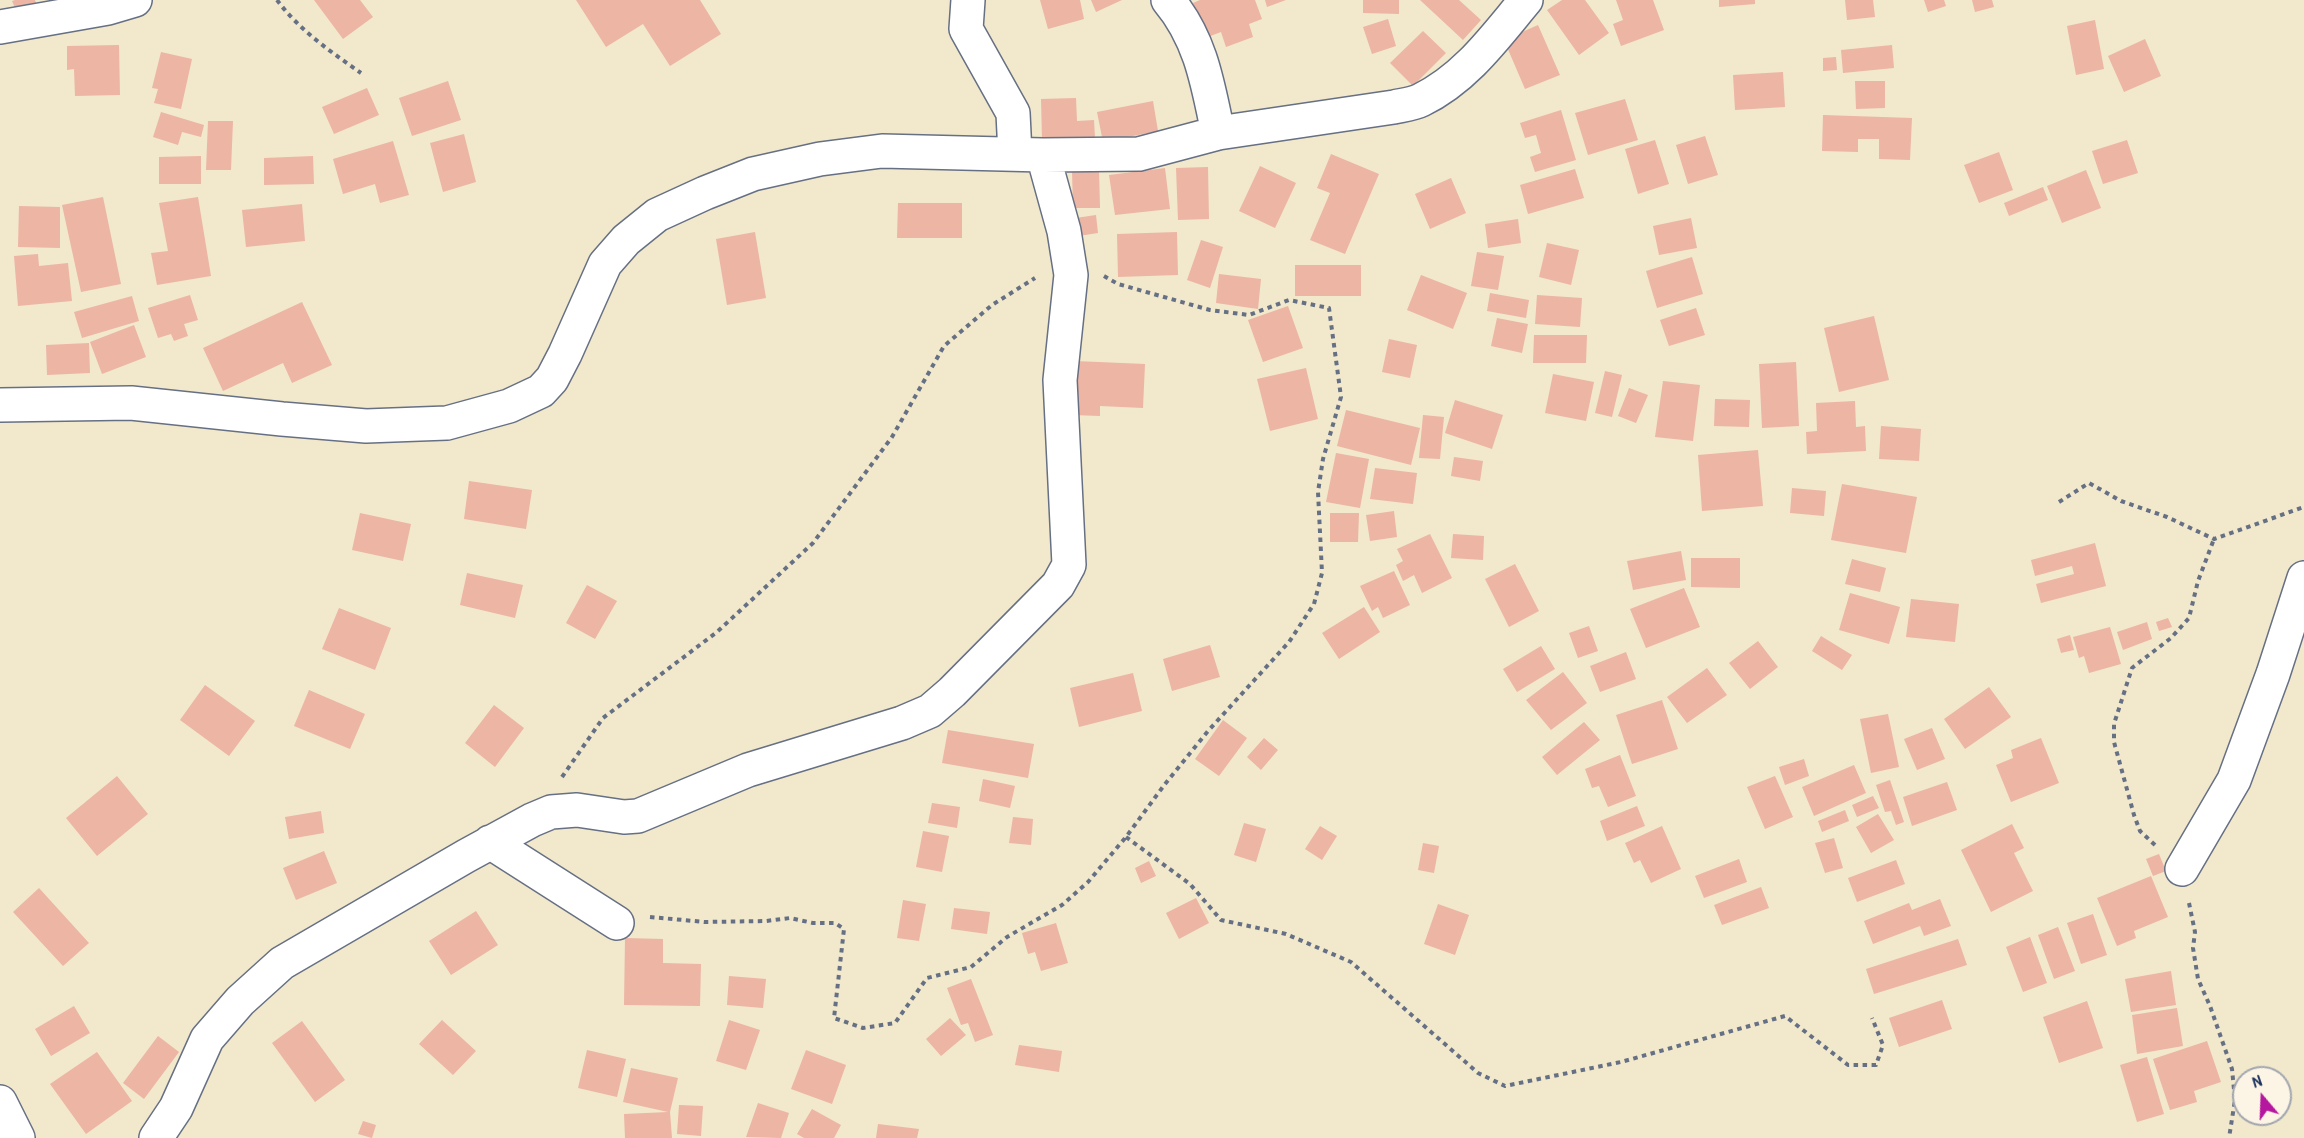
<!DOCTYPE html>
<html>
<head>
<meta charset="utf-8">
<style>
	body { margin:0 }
	#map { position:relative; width:2304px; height:1138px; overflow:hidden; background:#f2e8cc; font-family:"Patrick Hand",sans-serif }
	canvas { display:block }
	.north { position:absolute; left:2232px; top:1066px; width:60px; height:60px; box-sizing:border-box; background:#fcf5e5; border:2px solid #a2a6af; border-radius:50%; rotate:341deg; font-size:16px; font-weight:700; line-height:24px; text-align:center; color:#1b2f5e }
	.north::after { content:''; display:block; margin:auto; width:21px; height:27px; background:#b5179e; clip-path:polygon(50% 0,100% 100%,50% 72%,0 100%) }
</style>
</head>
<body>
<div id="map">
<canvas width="2304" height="1138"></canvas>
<div class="north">N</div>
</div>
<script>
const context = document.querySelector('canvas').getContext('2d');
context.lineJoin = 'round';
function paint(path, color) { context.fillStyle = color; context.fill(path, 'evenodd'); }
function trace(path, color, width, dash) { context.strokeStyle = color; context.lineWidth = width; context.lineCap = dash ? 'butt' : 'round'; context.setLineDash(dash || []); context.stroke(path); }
paint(new Path2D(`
	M 15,0 L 35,0 L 38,8 L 19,17 L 12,1 Z
	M 314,0 L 360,0 L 373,17 L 343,39 Z
	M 576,0 L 700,0 L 721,34 L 670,66 L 643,24 L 606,47 Z
	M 1040,0 L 1080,0 L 1084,19 L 1048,29 Z
	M 1091,0 L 1122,0 L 1096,12 Z
	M 1200,0 L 1255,0 L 1262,19 L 1249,24 L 1253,37 L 1226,47 L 1221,32 L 1205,38 L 1193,3 Z
	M 1265,0 L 1286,0 L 1267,7 Z
	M 1363,0 L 1399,0 L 1399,14 L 1363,13 Z
	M 1420,0 L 1459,0 L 1481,20 L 1463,40 Z
	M 1562,0 L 1585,0 L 1609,33 L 1579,55 L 1547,10 Z
	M 1616,0 L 1653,0 L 1664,30 L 1621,46 L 1613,24 L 1623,20 Z
	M 1719,0 L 1755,0 L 1755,4 L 1719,7 Z
	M 1845,0 L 1873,0 L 1875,17 L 1847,20 Z
	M 1924,0 L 1944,0 L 1946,6 L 1928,12 Z
	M 1972,0 L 1992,0 L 1994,7 L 1975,12 Z
	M 1388,19 L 1396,46 L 1372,54 L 1363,27 Z
	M 2095,20 L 2104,69 L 2076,75 L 2067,26 Z
	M 1538,25 L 1560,75 L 1525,89 L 1504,40 Z
	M 1423,31 L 1446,53 L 1413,86 L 1390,63 Z
	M 2145,39 L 2161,76 L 2124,92 L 2108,56 Z
	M 119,45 L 120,95 L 75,96 L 74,69 L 67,70 L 67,46 Z
	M 1892,45 L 1894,68 L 1843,73 L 1841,50 Z
	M 161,52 L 192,59 L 181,109 L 154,103 L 158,89 L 152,88 Z
	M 1836,57 L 1837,70 L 1823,71 L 1823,58 Z
	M 1783,72 L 1785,107 L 1735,110 L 1733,75 Z
	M 448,81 L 461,120 L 412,136 L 399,98 Z
	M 1855,81 L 1885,81 L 1885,108 L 1856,109 Z
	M 367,88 L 379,115 L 334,134 L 322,107 Z
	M 1076,98 L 1077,121 L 1094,120 L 1095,138 L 1042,140 L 1041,99 Z
	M 1625,99 L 1638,140 L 1588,155 L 1575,113 Z
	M 1153,101 L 1158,131 L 1103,142 L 1097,112 Z
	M 1561,110 L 1576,160 L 1535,172 L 1530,157 L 1541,153 L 1536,135 L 1525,138 L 1520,123 Z
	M 161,112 L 204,125 L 201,137 L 182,132 L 178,145 L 153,137 Z
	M 1823,115 L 1912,118 L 1910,160 L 1879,159 L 1879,139 L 1858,139 L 1858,152 L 1822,151 Z
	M 208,121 L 233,121 L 231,170 L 206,170 Z
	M 464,134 L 476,182 L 443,192 L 430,143 Z
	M 1705,136 L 1718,175 L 1688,184 L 1676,145 Z
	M 1655,140 L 1669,184 L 1638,194 L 1625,149 Z
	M 2127,140 L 2138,173 L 2103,184 L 2092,151 Z
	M 393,141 L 409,195 L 380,203 L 375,184 L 343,194 L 333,159 Z
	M 1999,152 L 2013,190 L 1979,203 L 1964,165 Z
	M 1331,154 L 1379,174 L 1345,254 L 1310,240 L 1330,193 L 1317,188 Z
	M 201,156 L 201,184 L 159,184 L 159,157 Z
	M 313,156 L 314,184 L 264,185 L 264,158 Z
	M 1260,166 L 1296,183 L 1275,228 L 1239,211 Z
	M 1208,167 L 1209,219 L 1178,220 L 1176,168 Z
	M 1165,168 L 1170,209 L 1115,215 L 1109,175 Z
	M 1575,169 L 1584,198 L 1528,214 L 1520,185 Z
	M 1099,170 L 1100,208 L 1073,208 L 1072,171 Z
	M 2086,170 L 2101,208 L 2062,223 L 2047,186 Z
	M 1451,178 L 1466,213 L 1430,229 L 1415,194 Z
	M 2043,187 L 2048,200 L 2009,216 L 2004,203 Z
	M 103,197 L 121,284 L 81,292 L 62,205 Z
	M 198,197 L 211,276 L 157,285 L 151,253 L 168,251 L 159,203 Z
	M 898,203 L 962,203 L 962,238 L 897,238 Z
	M 302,204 L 305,241 L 246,247 L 242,210 Z
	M 19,206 L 60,207 L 60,248 L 18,247 Z
	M 1096,215 L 1098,233 L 1072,237 L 1069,219 Z
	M 1691,218 L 1697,248 L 1659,255 L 1653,226 Z
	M 1518,219 L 1521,243 L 1488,248 L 1485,224 Z
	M 755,232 L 766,298 L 727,305 L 716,239 Z
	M 1177,232 L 1178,275 L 1118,277 L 1117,234 Z
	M 1201,240 L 1223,247 L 1210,288 L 1187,280 Z
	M 1547,243 L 1579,250 L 1571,285 L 1539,277 Z
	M 1477,252 L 1504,256 L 1498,290 L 1471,286 Z
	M 38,254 L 39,266 L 68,263 L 72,301 L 18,306 L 14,256 Z
	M 1692,257 L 1703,294 L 1657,308 L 1646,271 Z
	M 1295,265 L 1361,265 L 1361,296 L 1295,296 Z
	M 1219,274 L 1261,279 L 1258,309 L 1216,303 Z
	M 1421,275 L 1467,293 L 1453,329 L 1407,310 Z
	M 1490,293 L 1529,300 L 1526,318 L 1487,311 Z
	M 190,295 L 198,320 L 184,324 L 188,336 L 174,341 L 171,334 L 158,338 L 148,308 Z
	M 1537,295 L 1582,298 L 1580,327 L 1535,324 Z
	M 132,296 L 139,321 L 82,338 L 74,312 Z
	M 302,302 L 332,365 L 292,383 L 283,363 L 223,391 L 203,348 Z
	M 1288,306 L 1303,348 L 1263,362 L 1248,320 Z
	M 1696,308 L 1705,335 L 1669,346 L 1660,320 Z
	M 1874,316 L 1889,380 L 1839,392 L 1824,328 Z
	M 1497,318 L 1528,324 L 1522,353 L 1491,346 Z
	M 134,325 L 146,357 L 102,374 L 90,342 Z
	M 1534,335 L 1587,335 L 1586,363 L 1533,363 Z
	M 1389,339 L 1417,345 L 1410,378 L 1382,372 Z
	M 89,343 L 90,373 L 47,375 L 46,345 Z
	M 1075,361 L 1145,364 L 1143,408 L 1100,406 L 1100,416 L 1072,415 Z
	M 1796,362 L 1799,426 L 1762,428 L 1759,364 Z
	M 1306,368 L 1318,419 L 1270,431 L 1257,379 Z
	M 1605,371 L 1622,375 L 1612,417 L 1595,413 Z
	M 1553,374 L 1594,382 L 1586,421 L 1545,413 Z
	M 1663,381 L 1700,385 L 1693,441 L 1655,437 Z
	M 1629,388 L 1648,395 L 1636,423 L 1618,416 Z
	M 1715,399 L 1750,400 L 1749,427 L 1714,426 Z
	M 1455,400 L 1503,415 L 1492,449 L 1445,433 Z
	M 1855,401 L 1856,427 L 1865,426 L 1866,451 L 1807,454 L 1806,432 L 1817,431 L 1816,403 Z
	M 1346,410 L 1420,428 L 1411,465 L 1337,446 Z
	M 1423,415 L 1444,417 L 1440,459 L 1419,458 Z
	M 1881,426 L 1921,429 L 1919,461 L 1879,459 Z
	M 1758,450 L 1763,506 L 1702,511 L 1698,455 Z
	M 1336,453 L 1369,459 L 1360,508 L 1326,502 Z
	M 1454,457 L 1483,461 L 1480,481 L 1451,476 Z
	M 1375,468 L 1417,473 L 1413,504 L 1370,499 Z
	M 469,481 L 532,490 L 526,529 L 464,519 Z
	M 1842,484 L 1917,497 L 1906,553 L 1831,540 Z
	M 1792,488 L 1826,491 L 1824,516 L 1790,513 Z
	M 1394,511 L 1397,537 L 1370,541 L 1366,515 Z
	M 360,513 L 411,524 L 403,561 L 352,550 Z
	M 1330,513 L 1359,513 L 1358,542 L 1330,542 Z
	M 1430,534 L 1452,578 L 1422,593 L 1414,575 L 1403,581 L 1396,565 L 1403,561 L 1397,549 Z
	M 1453,534 L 1484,536 L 1483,560 L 1451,558 Z
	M 2095,543 L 2106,586 L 2041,603 L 2036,584 L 2074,574 L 2072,566 L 2035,576 L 2031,560 Z
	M 1681,551 L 1686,580 L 1633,590 L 1627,561 Z
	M 1691,558 L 1740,558 L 1740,588 L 1691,587 Z
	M 1852,559 L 1886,568 L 1880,592 L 1845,584 Z
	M 1515,564 L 1539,611 L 1509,627 L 1485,579 Z
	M 1394,571 L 1410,605 L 1383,618 L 1378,607 L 1372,611 L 1360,586 Z
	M 467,573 L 523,585 L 515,618 L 460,605 Z
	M 587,585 L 617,601 L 595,639 L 566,623 Z
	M 1684,588 L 1700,627 L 1646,648 L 1630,609 Z
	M 1850,593 L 1900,607 L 1889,644 L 1839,630 Z
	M 1911,599 L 1959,604 L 1955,642 L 1906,637 Z
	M 1364,607 L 1380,632 L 1339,659 L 1322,633 Z
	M 339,608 L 391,628 L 375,670 L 322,649 Z
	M 2168,618 L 2172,627 L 2159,631 L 2156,622 Z
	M 2147,622 L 2152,639 L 2123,650 L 2117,632 Z
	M 1589,626 L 1598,651 L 1578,658 L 1569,633 Z
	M 2110,627 L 2121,664 L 2089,673 L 2084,656 L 2079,658 L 2073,637 Z
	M 2070,635 L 2074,650 L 2061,653 L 2057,639 Z
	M 1821,636 L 1852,655 L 1842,670 L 1812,651 Z
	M 1758,641 L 1778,667 L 1750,689 L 1729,663 Z
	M 1210,645 L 1220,677 L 1172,691 L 1163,659 Z
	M 1541,646 L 1555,669 L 1517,692 L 1503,669 Z
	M 1626,652 L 1636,679 L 1600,692 L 1590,666 Z
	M 1707,668 L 1727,695 L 1687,723 L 1667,697 Z
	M 1563,672 L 1587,703 L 1551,730 L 1526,700 Z
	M 1133,673 L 1142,711 L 1079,727 L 1070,688 Z
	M 205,685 L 255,721 L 229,756 L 180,720 Z
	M 1989,687 L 2011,717 L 1965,749 L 1944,719 Z
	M 309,690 L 365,714 L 350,749 L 294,726 Z
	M 1662,700 L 1678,749 L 1632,764 L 1616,715 Z
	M 494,705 L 524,728 L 495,767 L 465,743 Z
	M 1888,714 L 1899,767 L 1871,773 L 1860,719 Z
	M 1223,720 L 1247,738 L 1219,776 L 1195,759 Z
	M 1584,722 L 1600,740 L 1557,775 L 1542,757 Z
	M 1932,728 L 1945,759 L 1917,770 L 1904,739 Z
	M 948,730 L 1034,744 L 1028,778 L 942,763 Z
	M 1264,738 L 1278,750 L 1261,770 L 1247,757 Z
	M 2041,738 L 2059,783 L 2011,802 L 1996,765 L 2013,758 L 2011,750 Z
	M 1620,755 L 1636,796 L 1608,807 L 1599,786 L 1592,788 L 1585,769 Z
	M 1804,759 L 1809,776 L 1785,785 L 1779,767 Z
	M 1854,765 L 1866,793 L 1814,816 L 1802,787 Z
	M 117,776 L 148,814 L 97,856 L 66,818 Z
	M 1775,776 L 1793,817 L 1765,829 L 1747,787 Z
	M 983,779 L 1015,786 L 1010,808 L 979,801 Z
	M 1890,780 L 1904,822 L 1896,825 L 1891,811 L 1885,812 L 1876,785 Z
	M 1947,782 L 1957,810 L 1912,826 L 1903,797 Z
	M 1873,796 L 1879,808 L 1857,817 L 1852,805 Z
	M 932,803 L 960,807 L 957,828 L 928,823 Z
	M 1637,806 L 1645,826 L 1607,841 L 1600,821 Z
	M 1845,810 L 1849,821 L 1822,832 L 1818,821 Z
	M 321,811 L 324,833 L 289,839 L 285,817 Z
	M 1878,814 L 1894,840 L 1871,853 L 1856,827 Z
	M 1013,817 L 1033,819 L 1031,845 L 1009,843 Z
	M 1244,823 L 1266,829 L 1256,862 L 1234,855 Z
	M 2012,824 L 2024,848 L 2014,853 L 2033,891 L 1991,912 L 1961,850 Z
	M 1320,826 L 1337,836 L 1322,860 L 1305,849 Z
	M 1662,826 L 1681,869 L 1651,883 L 1640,860 L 1634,863 L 1625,843 Z
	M 923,831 L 949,836 L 942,872 L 916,867 Z
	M 1834,838 L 1843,868 L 1825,873 L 1815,843 Z
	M 1423,843 L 1439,846 L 1434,873 L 1418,870 Z
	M 324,851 L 337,883 L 296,900 L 283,868 Z
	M 2159,854 L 2166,871 L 2153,876 L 2146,859 Z
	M 1739,859 L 1747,882 L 1704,898 L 1695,876 Z
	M 1896,860 L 1905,884 L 1857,902 L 1848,878 Z
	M 1149,861 L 1156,876 L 1141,883 L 1135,868 Z
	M 2151,876 L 2168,917 L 2134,931 L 2136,938 L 2117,946 L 2097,898 Z
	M 1761,887 L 1769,908 L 1722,925 L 1714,905 Z
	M 39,888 L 89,943 L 63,966 L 13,912 Z
	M 1196,898 L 1209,923 L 1179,939 L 1166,913 Z
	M 1940,899 L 1951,926 L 1924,936 L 1920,926 L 1873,944 L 1864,921 L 1909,903 L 1912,910 Z
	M 903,900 L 926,904 L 919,941 L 897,938 Z
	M 1438,904 L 1469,915 L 1455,955 L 1424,944 Z
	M 954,908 L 990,912 L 987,934 L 951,929 Z
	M 476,911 L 498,945 L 451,975 L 429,941 Z
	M 2093,914 L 2107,955 L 2081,964 L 2067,923 Z
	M 1056,923 L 1068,963 L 1041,971 L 1035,952 L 1028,954 L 1022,933 Z
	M 2058,927 L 2075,971 L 2054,979 L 2038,935 Z
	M 2030,937 L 2047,983 L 2023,992 L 2006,947 Z
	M 625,938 L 663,939 L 663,963 L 701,964 L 700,1006 L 624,1005 Z
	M 1958,939 L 1967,965 L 1874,994 L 1866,969 Z
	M 2171,971 L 2176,1005 L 2131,1012 L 2125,979 Z
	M 729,976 L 766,979 L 763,1008 L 727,1005 Z
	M 971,979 L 993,1035 L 975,1042 L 968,1023 L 961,1025 L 947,988 Z
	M 1942,1000 L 1952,1029 L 1899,1047 L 1889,1018 Z
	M 2087,1001 L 2103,1048 L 2059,1063 L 2043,1017 Z
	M 74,1006 L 90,1033 L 51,1056 L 35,1029 Z
	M 2177,1008 L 2183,1046 L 2137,1054 L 2132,1015 Z
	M 950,1018 L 966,1035 L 941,1056 L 926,1039 Z
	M 442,1020 L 476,1051 L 453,1075 L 419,1044 Z
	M 729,1020 L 760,1030 L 746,1070 L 716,1061 Z
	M 302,1021 L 345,1080 L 315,1102 L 272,1043 Z
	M 158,1036 L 179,1052 L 144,1099 L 123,1083 Z
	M 2207,1041 L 2221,1082 L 2194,1091 L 2197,1102 L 2170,1110 L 2153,1059 Z
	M 1019,1045 L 1062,1051 L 1059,1072 L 1015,1065 Z
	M 587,1050 L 626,1059 L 617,1097 L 578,1088 Z
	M 806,1050 L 846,1065 L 832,1104 L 791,1089 Z
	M 97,1052 L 132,1101 L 86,1134 L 50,1084 Z
	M 2147,1057 L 2164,1114 L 2137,1122 L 2120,1065 Z
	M 631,1068 L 678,1078 L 670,1112 L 672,1138 L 625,1138 L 624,1114 L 668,1112 L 623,1102 Z
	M 758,1103 L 789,1113 L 781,1138 L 746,1137 Z
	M 679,1105 L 703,1106 L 701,1136 L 677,1134 Z
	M 812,1109 L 841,1125 L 834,1138 L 804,1138 L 797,1134 Z
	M 363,1121 L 376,1125 L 372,1138 L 358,1134 Z
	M 878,1124 L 919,1129 L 917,1138 L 876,1138 Z`), '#ecb5a4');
const street = new Path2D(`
	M 968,0 L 966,29 L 1013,113 L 1015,154
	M 1168,0 C 1201,39 1208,85 1218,133
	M 0,27 L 108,8 L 135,0
	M 0,405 L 131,403 L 282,419 L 366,426 L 447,423 L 509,406 L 541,391 L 552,379 L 565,354 L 605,264 L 626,240 L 657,215 L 705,193 L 753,174 L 820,159 L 882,151 L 1043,155 L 1139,154 L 1218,133 L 1394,107 C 1403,105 1413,104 1421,100 C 1466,78 1495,37 1526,0
	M 490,842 L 617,923
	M 2182,869 L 2234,780 L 2273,674 L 2304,578
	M 0,1102 L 18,1138
	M 156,1138 L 176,1108 L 207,1039 L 240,1001 L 282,963 L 466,856 L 532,820 L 551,812 L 577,810 L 624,817 L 638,816 L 748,770 L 902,723 L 930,711 L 952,692 L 1058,585 L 1069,565 L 1060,380 L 1071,275 L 1064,231 L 1043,155`);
trace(street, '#667084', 36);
trace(new Path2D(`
	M 277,0 C 299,30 331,52 361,73
	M 2059,502 L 2089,483 L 2121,501 L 2167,517 L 2214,539 L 2304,507
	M 562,777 L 603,718 L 717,632 L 813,543 L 892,437 L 944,346 L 992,305 L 1035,278
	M 1126,837 L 1190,884 L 1221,920 L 1286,934 L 1351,962 L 1478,1073 L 1505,1086 L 1621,1062 L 1785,1016 L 1848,1065 L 1876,1065 L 1883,1045 L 1872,1018
	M 2155,845 L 2140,831 L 2134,815 L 2114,742 L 2114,724 L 2132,668 L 2171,638 L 2189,618 L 2198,581 L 2214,539
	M 2189,903 L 2195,932 L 2193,948 L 2198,979 L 2210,1006 L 2232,1069 L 2235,1100 L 2229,1138
	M 650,917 L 705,922 L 766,921 L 790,918 L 813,923 L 835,923 L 844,929 L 834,1018 L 863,1028 L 895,1023 L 927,978 L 971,967 L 1007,937 L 1062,905 L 1088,882 L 1126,837 L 1165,784 L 1208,731 L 1289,642 L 1314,604 L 1322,573 L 1318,492 L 1323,459 L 1341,397 L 1329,308 L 1289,300 L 1249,315 L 1210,310 L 1118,284 L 1104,276`), '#667084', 4, [4.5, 4.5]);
trace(street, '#fff', 33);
</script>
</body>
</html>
